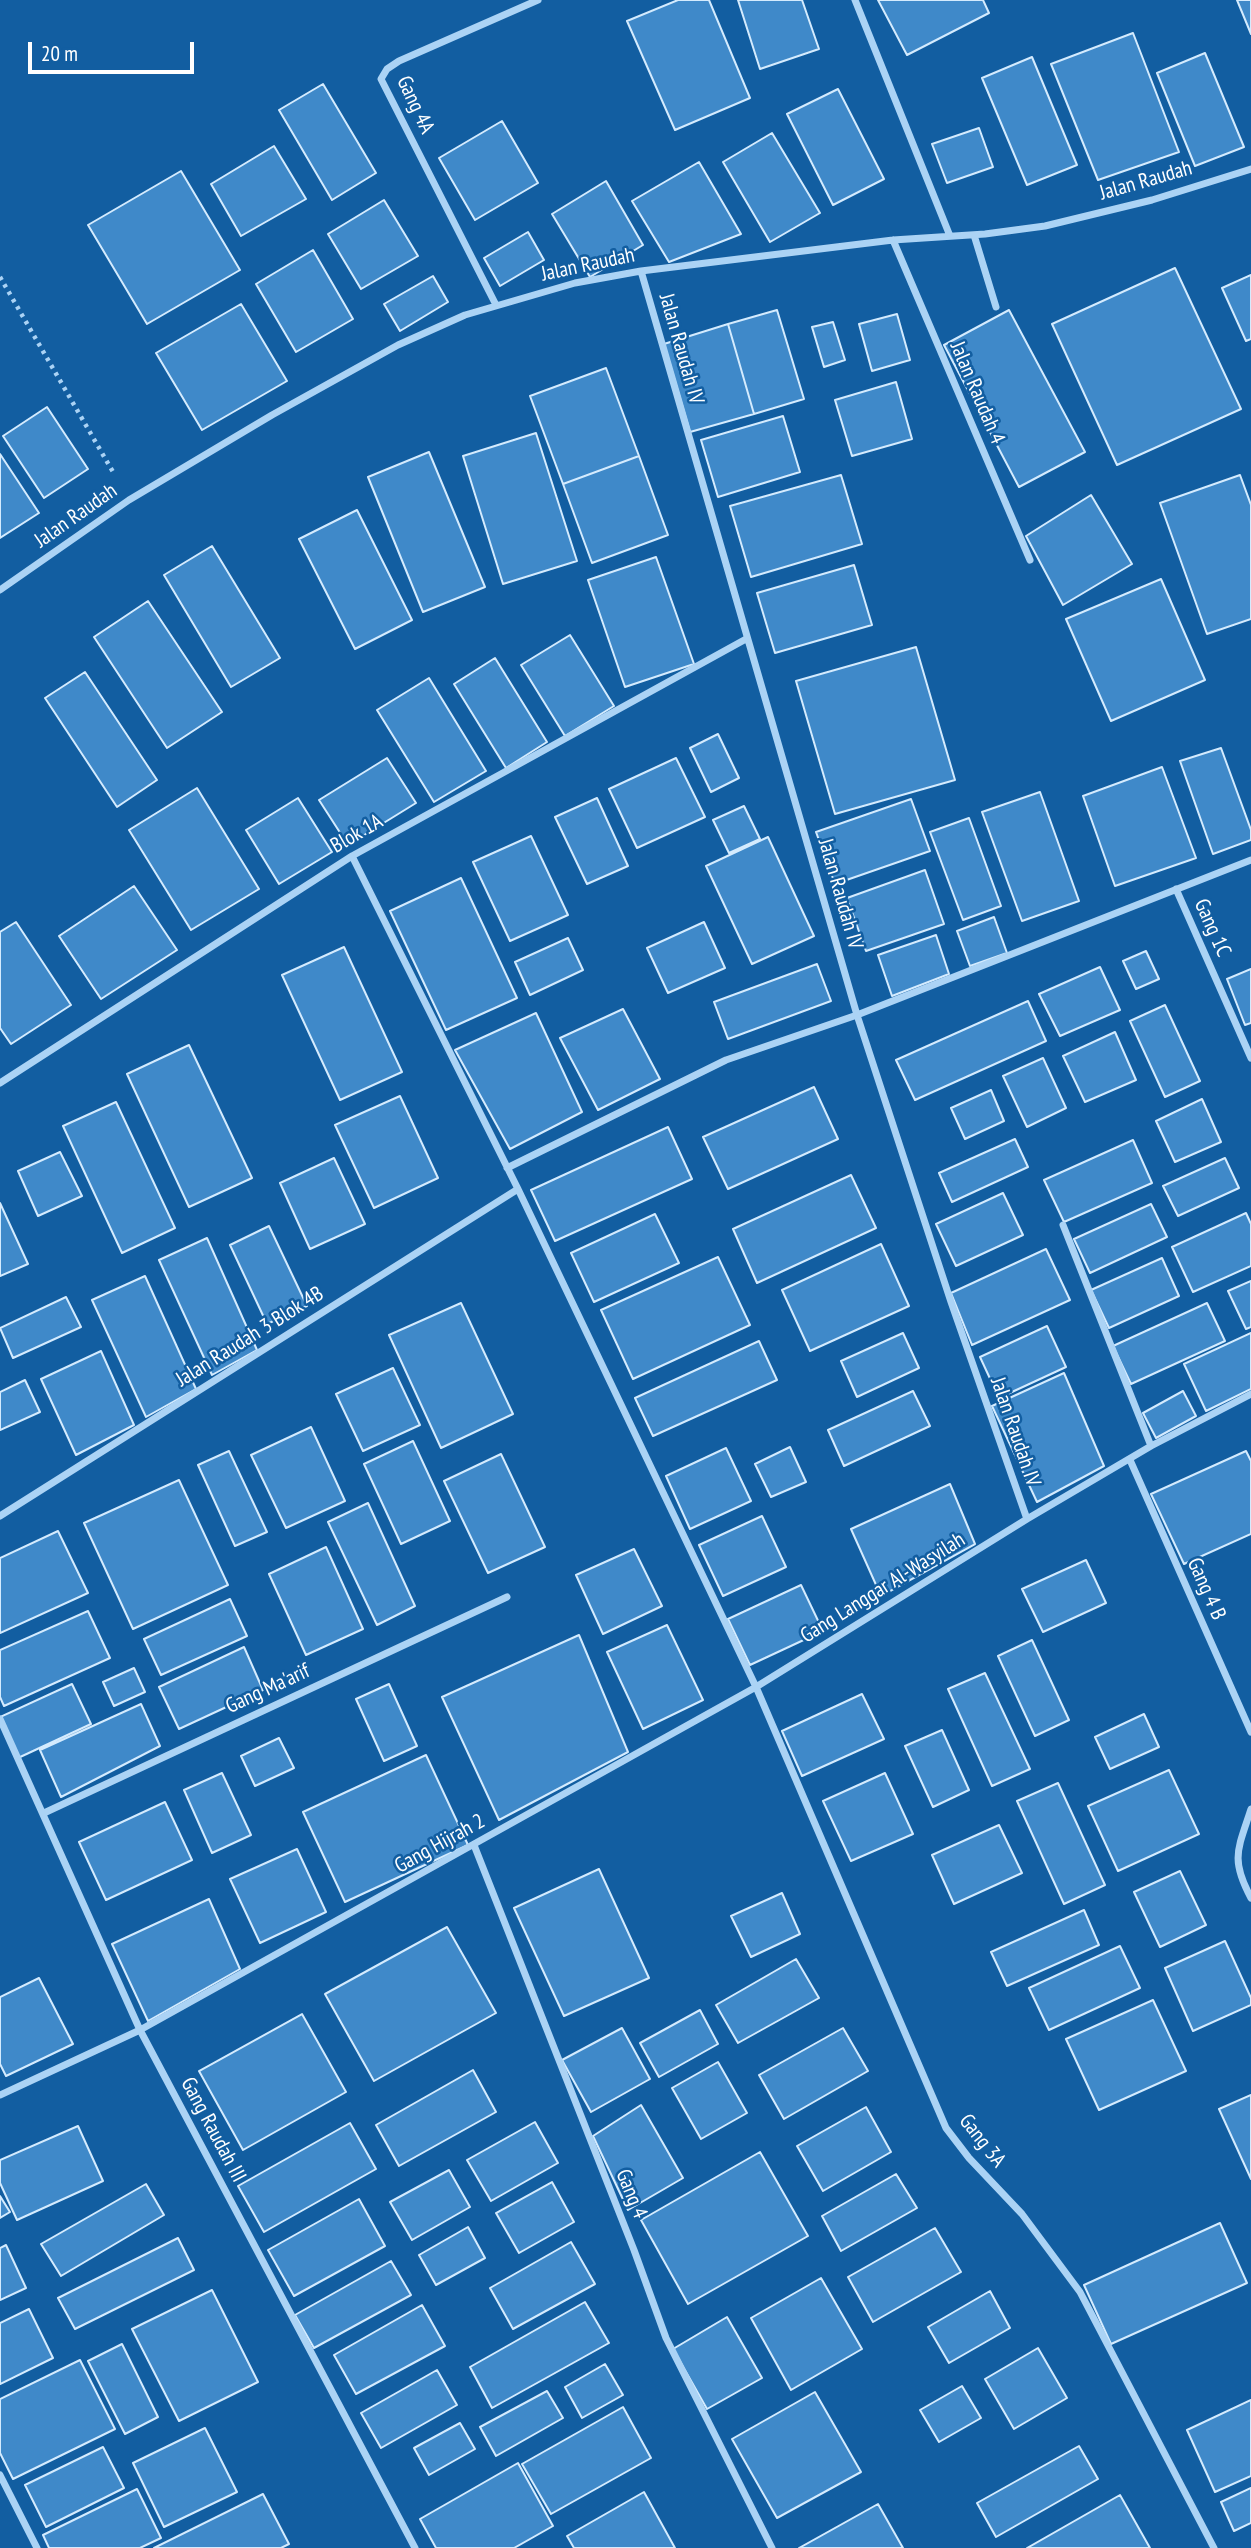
<!DOCTYPE html>
<html>
<head>
<meta charset="utf-8">
<style>
	body { margin:0 }
	#map { position:relative; width:1251px; height:2548px; overflow:hidden; background:#125ea1; font-family:"PT Sans Narrow",sans-serif }
	canvas { display:block }
	.scale { position:absolute; left:28px; top:42px; width:166px; height:32px; box-sizing:border-box; border:4px solid #fff; border-top:0; padding-left:9px; font-size:21px; line-height:24px; white-space:nowrap; color:#fff; -webkit-text-stroke:5px #125ea1; paint-order:stroke }
</style>
</head>
<body>
<div id="map">
<canvas width="1251" height="2548"></canvas>
<div class="scale">20 m</div>
</div>
<script>
const context = document.querySelector('canvas').getContext('2d');
context.lineJoin = 'round';
function paint(path, color) { context.fillStyle = color; context.fill(path, 'evenodd'); }
function trace(path, color, width, dash) { context.strokeStyle = color; context.lineWidth = width; context.lineCap = dash ? 'butt' : 'round'; context.setLineDash(dash || []); context.stroke(path); }
function write(font, color, halo, rows, align = 'center') {
  context.font = font + ' "PT Sans Narrow",sans-serif'; context.lineWidth = 5; context.setLineDash([]); context.textBaseline = 'middle'; context.strokeStyle = halo; context.fillStyle = color; for (const [text, x, y, turn = 0] of rows) {
    context.save(); context.translate(x, y); context.rotate((+turn || 0) * Math.PI / 180); context.textAlign = isNaN(turn) ? turn : align; if (halo) context.strokeText(text, 0, 0); context.fillText(text, 0, 0); context.restore();
  }
}
const building = new Path2D(`
	M 678,0 L 709,0 L 750,98 L 675,130 L 627,21 Z
	M 738,0 L 802,0 L 819,49 L 760,69 Z
	M 878,0 L 983,0 L 989,13 L 907,55 Z
	M 1237,0 L 1251,0 L 1251,34 Z
	M 1133,33 L 1179,152 L 1098,180 L 1051,64 Z
	M 1205,53 L 1244,147 L 1195,166 L 1157,73 Z
	M 1032,57 L 1077,165 L 1027,185 L 982,78 Z
	M 323,84 L 376,173 L 332,200 L 279,110 Z
	M 838,89 L 884,179 L 833,205 L 787,114 Z
	M 502,121 L 538,183 L 475,220 L 439,158 Z
	M 979,128 L 993,167 L 947,183 L 932,144 Z
	M 772,133 L 820,213 L 770,242 L 723,162 Z
	M 274,146 L 306,199 L 241,236 L 211,184 Z
	M 699,162 L 741,234 L 669,262 L 632,201 Z
	M 181,171 L 240,270 L 147,324 L 88,225 Z
	M 606,181 L 643,245 L 590,277 L 552,214 Z
	M 384,200 L 418,256 L 361,289 L 328,234 Z
	M 528,232 L 544,260 L 500,286 L 484,258 Z
	M 313,250 L 353,319 L 296,352 L 256,284 Z
	M 1175,268 L 1241,409 L 1117,465 L 1052,324 Z
	M 1251,275 L 1251,339 L 1246,341 L 1222,288 Z
	M 433,276 L 448,302 L 400,331 L 384,304 Z
	M 241,304 L 287,381 L 202,430 L 156,353 Z
	M 777,310 L 804,399 L 754,414 L 728,324 Z
	M 1009,310 L 1085,452 L 1019,487 L 944,345 Z
	M 897,314 L 910,360 L 872,371 L 859,324 Z
	M 833,322 L 845,360 L 824,367 L 812,327 Z
	M 728,324 L 754,414 L 690,432 L 664,344 Z
	M 606,368 L 639,456 L 563,484 L 530,396 Z
	M 896,382 L 912,439 L 852,456 L 835,400 Z
	M 47,407 L 88,469 L 44,498 L 3,436 Z
	M 783,416 L 800,472 L 718,497 L 701,440 Z
	M 536,433 L 577,561 L 503,584 L 463,456 Z
	M 429,452 L 485,587 L 423,612 L 368,477 Z
	M 0,454 L 39,513 L 0,538 Z
	M 639,456 L 668,535 L 592,563 L 563,484 Z
	M 841,475 L 862,544 L 751,577 L 730,506 Z
	M 1240,475 L 1251,505 L 1251,619 L 1207,634 L 1160,503 Z
	M 1091,495 L 1132,564 L 1063,605 L 1026,536 Z
	M 357,510 L 412,620 L 355,649 L 299,539 Z
	M 212,546 L 280,658 L 231,687 L 164,575 Z
	M 656,557 L 694,664 L 625,687 L 588,580 Z
	M 854,565 L 872,625 L 775,653 L 757,593 Z
	M 1161,579 L 1205,680 L 1111,721 L 1066,619 Z
	M 148,601 L 222,712 L 167,748 L 94,637 Z
	M 570,635 L 614,706 L 565,736 L 521,665 Z
	M 916,647 L 955,780 L 835,814 L 796,681 Z
	M 495,658 L 547,742 L 506,768 L 454,684 Z
	M 85,672 L 157,780 L 117,807 L 45,698 Z
	M 429,678 L 486,771 L 434,802 L 377,710 Z
	M 718,734 L 739,778 L 711,792 L 690,748 Z
	M 1221,748 L 1251,830 L 1251,840 L 1213,854 L 1180,761 Z
	M 387,758 L 416,803 L 348,845 L 319,800 Z
	M 676,758 L 705,817 L 637,848 L 609,789 Z
	M 1162,767 L 1196,858 L 1115,886 L 1083,796 Z
	M 197,788 L 259,889 L 191,930 L 129,830 Z
	M 1040,792 L 1079,901 L 1022,921 L 982,812 Z
	M 298,798 L 332,852 L 279,884 L 246,830 Z
	M 597,798 L 628,866 L 587,884 L 555,817 Z
	M 911,799 L 930,851 L 835,884 L 816,832 Z
	M 744,806 L 760,839 L 729,853 L 713,820 Z
	M 969,818 L 1001,906 L 963,920 L 930,832 Z
	M 531,836 L 568,915 L 510,941 L 473,862 Z
	M 768,837 L 814,936 L 752,964 L 706,866 Z
	M 925,870 L 944,924 L 866,951 L 847,898 Z
	M 461,878 L 517,998 L 446,1030 L 390,911 Z
	M 134,886 L 177,950 L 101,999 L 59,936 Z
	M 994,917 L 1007,953 L 970,966 L 957,931 Z
	M 16,922 L 71,1005 L 11,1044 L 0,1028 L 0,932 Z
	M 704,922 L 725,968 L 668,993 L 647,948 Z
	M 936,935 L 949,974 L 892,996 L 878,955 Z
	M 568,938 L 583,970 L 530,995 L 515,962 Z
	M 344,947 L 402,1072 L 340,1100 L 282,975 Z
	M 1146,951 L 1159,979 L 1136,989 L 1123,961 Z
	M 817,964 L 831,1001 L 728,1039 L 714,1002 Z
	M 1100,967 L 1120,1010 L 1060,1036 L 1039,994 Z
	M 1251,969 L 1251,1023 L 1245,1025 L 1227,979 Z
	M 1028,1001 L 1046,1041 L 915,1100 L 896,1060 Z
	M 1165,1005 L 1200,1081 L 1165,1097 L 1130,1021 Z
	M 623,1009 L 660,1079 L 598,1110 L 560,1038 Z
	M 536,1013 L 582,1112 L 510,1149 L 455,1050 Z
	M 1115,1032 L 1136,1080 L 1085,1102 L 1063,1056 Z
	M 189,1045 L 252,1178 L 189,1207 L 127,1074 Z
	M 1043,1058 L 1066,1108 L 1027,1127 L 1003,1076 Z
	M 814,1087 L 838,1139 L 728,1189 L 703,1137 Z
	M 991,1090 L 1004,1121 L 965,1139 L 951,1108 Z
	M 400,1096 L 438,1178 L 374,1208 L 335,1125 Z
	M 1202,1099 L 1221,1142 L 1175,1162 L 1156,1121 Z
	M 116,1102 L 175,1228 L 122,1253 L 63,1126 Z
	M 668,1127 L 692,1179 L 555,1241 L 531,1190 Z
	M 1015,1139 L 1028,1167 L 952,1202 L 939,1173 Z
	M 1133,1140 L 1152,1183 L 1064,1222 L 1044,1180 Z
	M 60,1152 L 82,1196 L 38,1216 L 18,1171 Z
	M 334,1158 L 365,1224 L 310,1249 L 280,1183 Z
	M 1225,1158 L 1239,1188 L 1178,1216 L 1163,1186 Z
	M 851,1175 L 876,1228 L 757,1283 L 733,1229 Z
	M 1003,1193 L 1023,1235 L 956,1266 L 936,1224 Z
	M 0,1203 L 28,1264 L 0,1276 Z
	M 1151,1204 L 1167,1237 L 1090,1273 L 1074,1239 Z
	M 1246,1213 L 1251,1224 L 1251,1266 L 1193,1292 L 1172,1247 Z
	M 655,1214 L 679,1263 L 594,1302 L 571,1253 Z
	M 269,1226 L 307,1306 L 267,1324 L 230,1245 Z
	M 207,1238 L 257,1350 L 212,1375 L 159,1260 Z
	M 881,1244 L 909,1306 L 810,1351 L 782,1290 Z
	M 1046,1249 L 1070,1300 L 972,1345 L 951,1293 Z
	M 718,1257 L 750,1325 L 633,1379 L 601,1310 Z
	M 1162,1258 L 1179,1296 L 1109,1328 L 1091,1290 Z
	M 145,1276 L 196,1389 L 146,1417 L 92,1300 Z
	M 1251,1281 L 1251,1327 L 1246,1329 L 1228,1291 Z
	M 66,1297 L 81,1327 L 13,1358 L 0,1328 Z
	M 461,1303 L 513,1414 L 441,1448 L 389,1335 Z
	M 1207,1303 L 1225,1341 L 1131,1384 L 1113,1346 Z
	M 1047,1326 L 1066,1367 L 999,1398 L 980,1357 Z
	M 903,1333 L 919,1368 L 857,1397 L 841,1361 Z
	M 1251,1333 L 1251,1389 L 1206,1411 L 1184,1364 Z
	M 759,1341 L 777,1380 L 653,1436 L 635,1398 Z
	M 101,1351 L 134,1425 L 76,1455 L 41,1379 Z
	M 393,1368 L 420,1425 L 363,1451 L 336,1394 Z
	M 1064,1373 L 1104,1466 L 1037,1502 L 992,1406 Z
	M 25,1380 L 40,1412 L 0,1430 L 0,1392 Z
	M 913,1391 L 930,1426 L 844,1466 L 828,1430 Z
	M 1183,1391 L 1196,1416 L 1156,1438 L 1143,1413 Z
	M 311,1427 L 345,1501 L 286,1528 L 251,1455 Z
	M 413,1441 L 450,1521 L 401,1544 L 364,1464 Z
	M 790,1447 L 806,1482 L 771,1497 L 755,1464 Z
	M 726,1448 L 751,1501 L 690,1529 L 666,1476 Z
	M 229,1451 L 267,1532 L 235,1546 L 198,1465 Z
	M 1246,1451 L 1251,1461 L 1251,1534 L 1184,1564 L 1151,1494 Z
	M 501,1454 L 545,1547 L 488,1573 L 444,1481 Z
	M 179,1480 L 228,1585 L 133,1629 L 84,1523 Z
	M 950,1484 L 975,1544 L 881,1596 L 851,1529 Z
	M 368,1503 L 415,1606 L 377,1625 L 328,1522 Z
	M 762,1516 L 786,1567 L 723,1596 L 699,1545 Z
	M 58,1531 L 88,1593 L 0,1633 L 0,1558 Z
	M 326,1547 L 363,1629 L 306,1655 L 269,1574 Z
	M 634,1549 L 662,1606 L 603,1634 L 576,1575 Z
	M 1086,1560 L 1106,1603 L 1043,1632 L 1022,1589 Z
	M 801,1585 L 823,1631 L 750,1665 L 728,1619 Z
	M 230,1599 L 247,1636 L 161,1675 L 144,1639 Z
	M 88,1611 L 110,1658 L 4,1706 L 0,1697 L 0,1650 Z
	M 667,1625 L 703,1700 L 643,1729 L 607,1652 Z
	M 579,1635 L 628,1752 L 499,1820 L 442,1697 Z
	M 1032,1640 L 1069,1720 L 1035,1736 L 998,1656 Z
	M 244,1647 L 263,1690 L 179,1729 L 159,1687 Z
	M 134,1668 L 145,1692 L 114,1706 L 103,1682 Z
	M 985,1673 L 1030,1769 L 992,1786 L 948,1689 Z
	M 72,1684 L 91,1724 L 18,1758 L 0,1717 Z
	M 389,1684 L 417,1746 L 384,1761 L 356,1699 Z
	M 862,1694 L 884,1739 L 802,1776 L 782,1731 Z
	M 141,1704 L 160,1746 L 61,1797 L 40,1750 Z
	M 1144,1714 L 1159,1747 L 1110,1769 L 1095,1737 Z
	M 942,1730 L 969,1790 L 933,1807 L 905,1746 Z
	M 279,1738 L 294,1768 L 255,1786 L 241,1756 Z
	M 426,1755 L 468,1845 L 345,1902 L 303,1812 Z
	M 1169,1770 L 1199,1834 L 1118,1871 L 1088,1806 Z
	M 222,1773 L 251,1835 L 212,1853 L 184,1790 Z
	M 885,1773 L 913,1834 L 851,1861 L 823,1801 Z
	M 1058,1783 L 1105,1885 L 1064,1904 L 1017,1801 Z
	M 165,1802 L 192,1860 L 106,1900 L 79,1842 Z
	M 999,1825 L 1022,1873 L 954,1904 L 932,1855 Z
	M 297,1849 L 326,1912 L 260,1943 L 230,1879 Z
	M 599,1869 L 649,1978 L 564,2016 L 514,1908 Z
	M 1180,1871 L 1206,1925 L 1160,1947 L 1134,1892 Z
	M 782,1893 L 800,1934 L 751,1957 L 731,1916 Z
	M 209,1899 L 240,1969 L 148,2021 L 112,1944 Z
	M 1084,1910 L 1099,1945 L 1007,1986 L 991,1952 Z
	M 447,1927 L 496,2013 L 374,2081 L 325,1994 Z
	M 1225,1941 L 1251,1998 L 1251,2005 L 1193,2031 L 1165,1968 Z
	M 1120,1946 L 1140,1988 L 1049,2030 L 1029,1988 Z
	M 796,1959 L 819,1998 L 738,2043 L 716,2005 Z
	M 39,1978 L 73,2044 L 6,2076 L 0,2064 L 0,1997 Z
	M 1153,2000 L 1186,2071 L 1099,2110 L 1066,2039 Z
	M 700,2010 L 718,2044 L 659,2077 L 640,2043 Z
	M 302,2014 L 346,2092 L 243,2150 L 199,2071 Z
	M 622,2028 L 650,2079 L 591,2112 L 562,2060 Z
	M 843,2028 L 868,2071 L 784,2119 L 759,2075 Z
	M 718,2062 L 747,2113 L 701,2139 L 672,2088 Z
	M 473,2070 L 496,2112 L 399,2166 L 376,2125 Z
	M 1251,2095 L 1251,2179 L 1219,2109 Z
	M 641,2105 L 683,2178 L 628,2210 L 593,2136 Z
	M 866,2107 L 891,2152 L 823,2191 L 797,2146 Z
	M 535,2122 L 558,2163 L 491,2201 L 467,2160 Z
	M 350,2123 L 376,2169 L 264,2232 L 238,2186 Z
	M 78,2126 L 103,2181 L 17,2220 L 0,2183 L 0,2160 Z
	M 760,2152 L 808,2236 L 688,2304 L 641,2220 Z
	M 449,2170 L 470,2207 L 412,2240 L 390,2202 Z
	M 896,2174 L 917,2208 L 841,2251 L 822,2216 Z
	M 552,2182 L 574,2222 L 519,2253 L 496,2213 Z
	M 146,2184 L 164,2215 L 61,2276 L 41,2244 Z
	M 0,2196 L 10,2212 L 0,2218 Z
	M 359,2199 L 385,2246 L 294,2296 L 268,2250 Z
	M 1220,2223 L 1247,2283 L 1111,2344 L 1084,2285 Z
	M 468,2227 L 485,2258 L 436,2285 L 419,2255 Z
	M 935,2228 L 961,2272 L 873,2322 L 848,2277 Z
	M 178,2238 L 194,2270 L 75,2329 L 58,2298 Z
	M 571,2242 L 595,2284 L 513,2329 L 490,2288 Z
	M 6,2245 L 26,2288 L 0,2300 L 0,2248 Z
	M 391,2261 L 411,2295 L 314,2348 L 295,2315 Z
	M 821,2278 L 862,2349 L 791,2390 L 751,2318 Z
	M 212,2290 L 258,2382 L 179,2421 L 132,2329 Z
	M 990,2291 L 1010,2328 L 949,2363 L 928,2327 Z
	M 585,2302 L 609,2343 L 492,2408 L 470,2367 Z
	M 422,2305 L 445,2346 L 356,2394 L 334,2355 Z
	M 29,2309 L 53,2358 L 0,2384 L 0,2323 Z
	M 727,2317 L 762,2378 L 707,2409 L 673,2349 Z
	M 122,2344 L 158,2417 L 125,2434 L 88,2361 Z
	M 1038,2348 L 1067,2398 L 1014,2429 L 985,2379 Z
	M 80,2360 L 115,2429 L 13,2479 L 0,2453 L 0,2399 Z
	M 605,2364 L 623,2395 L 582,2418 L 565,2387 Z
	M 437,2370 L 457,2405 L 381,2448 L 361,2413 Z
	M 962,2386 L 981,2418 L 939,2442 L 920,2410 Z
	M 547,2391 L 563,2418 L 496,2456 L 480,2427 Z
	M 815,2392 L 861,2472 L 777,2518 L 732,2439 Z
	M 1251,2400 L 1251,2476 L 1215,2492 L 1187,2430 Z
	M 623,2407 L 651,2458 L 551,2514 L 522,2464 Z
	M 460,2423 L 475,2449 L 429,2475 L 414,2448 Z
	M 205,2428 L 237,2492 L 164,2527 L 133,2463 Z
	M 1079,2446 L 1098,2479 L 996,2537 L 977,2503 Z
	M 103,2447 L 124,2488 L 46,2527 L 25,2485 Z
	M 518,2463 L 553,2526 L 514,2548 L 436,2548 L 420,2519 Z
	M 1251,2488 L 1251,2523 L 1234,2531 L 1221,2502 Z
	M 137,2489 L 161,2538 L 140,2548 L 49,2548 L 43,2535 Z
	M 644,2492 L 675,2548 L 574,2548 L 567,2536 Z
	M 263,2494 L 289,2544 L 281,2548 L 154,2548 Z
	M 1120,2495 L 1150,2548 L 1027,2548 Z
	M 878,2504 L 903,2548 L 799,2548 Z`);
paint(building, '#3f89c9');
trace(building, '#d4ebfe', 2);
trace(new Path2D(`
	M 0,277 L 113,472`), '#abd3f5', 4.5, [3.5, 5]);
trace(new Path2D(`
	M 855,0 L 950,236
	M 974,235 L 996,307
	M 893,240 L 1030,560
	M 641,271 L 857,1015 L 951,1302 L 1027,1519
	M 496,305 L 381,79 L 387,69 L 399,61 L 538,0
	M 0,590 L 129,500 L 272,415 L 398,345 L 465,315 L 575,283 L 641,271 L 893,240 L 985,234 L 1045,226 L 1152,200 L 1251,169
	M 352,856 L 518,1189 L 756,1687 L 946,2128 L 969,2158 L 1022,2214 L 1080,2292 L 1214,2548
	M 1176,889 L 1251,1058
	M 0,1083 L 352,856 L 746,639
	M 507,1168 L 726,1060 L 857,1015 L 1251,860
	M 1063,1225 L 1151,1446
	M 1130,1460 L 1251,1732
	M 0,1516 L 518,1189
	M 0,1719 L 140,2030 L 415,2548
	M 1251,1809 C 1238,1849 1230,1859 1251,1898
	M 44,1813 L 507,1597
	M 474,1845 L 634,2250 L 666,2338 L 772,2548
	M 0,2095 L 140,2030 L 756,1687 L 1027,1519 L 1151,1446 L 1251,1394
	M 0,2475 L 37,2548`), '#abd3f5', 7);
write('21px', '#fff', '#125ea1', [
	["Gang 4A",415,105,65],
	["Jalan Raudah",1146,181,-16],
	["Jalan Raudah",588,265,-12],
	["Jalan Raudah IV",681,349,74],
	["Jalan Raudah 4",977,393,67],
	["Jalan Raudah",76,516,-35],
	["Blok 1A",357,834,-30],
	["Jalan Raudah IV",840,894,74],
	["Gang 1C",1212,928,66],
	["Jalan Raudah 3 Blok 4B",250,1337,-32],
	["Jalan Raudah IV",1015,1432,71],
	["Gang Langgar Al-Wasyilah",883,1588,-32],
	["Gang 4 B",1206,1589,66],
	["Gang Ma'arif",268,1689,-25],
	["Gang Hijrah 2",440,1844,-29],
	["Gang Raudah III",213,2130,62],
	["Gang 3A",982,2141,52],
	["Gang 4",631,2194,68]
]);
</script>
</body>
</html>
